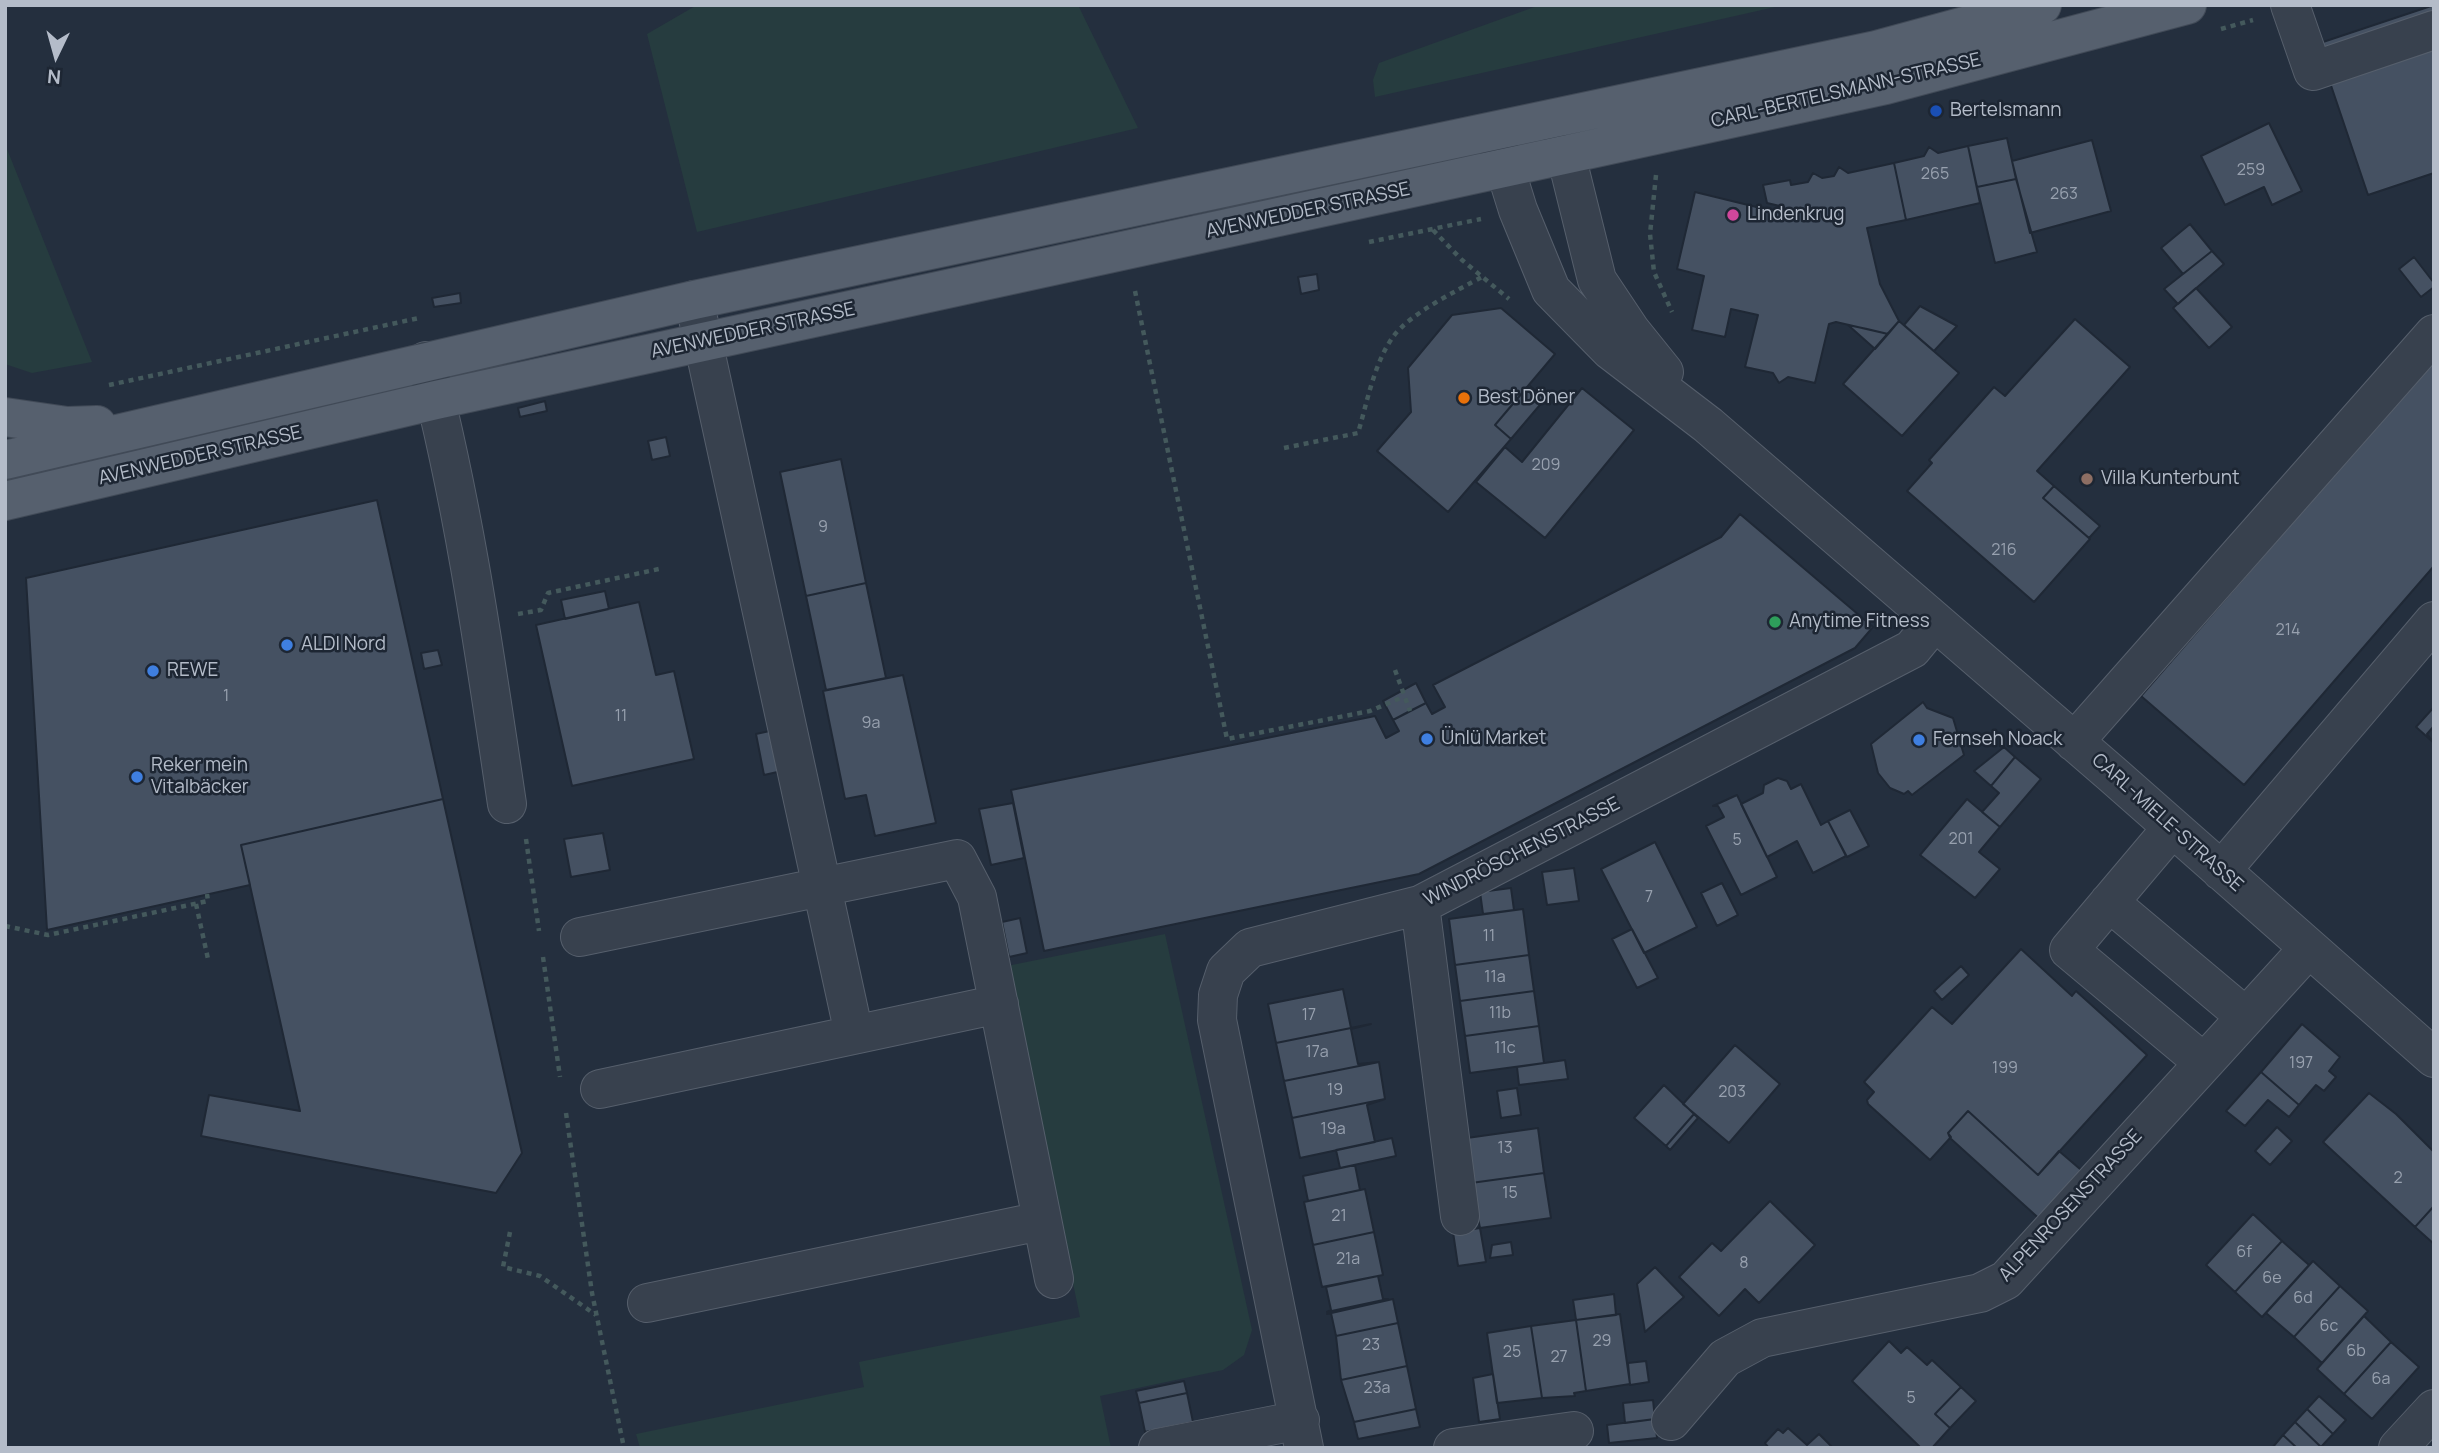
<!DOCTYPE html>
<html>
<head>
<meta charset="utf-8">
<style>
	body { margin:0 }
	#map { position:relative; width:2439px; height:1453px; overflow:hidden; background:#242f3e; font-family:Manrope,sans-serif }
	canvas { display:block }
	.frame { position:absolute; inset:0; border:7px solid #b4bcc9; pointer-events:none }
	.north { position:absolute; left:21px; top:21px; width:70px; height:70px; -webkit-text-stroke:5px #1d2633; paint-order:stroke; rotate:185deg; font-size:19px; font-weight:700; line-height:28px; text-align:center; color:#b4bcc9 }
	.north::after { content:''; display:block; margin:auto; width:24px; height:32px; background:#b4bcc9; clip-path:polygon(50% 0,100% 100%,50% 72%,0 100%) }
</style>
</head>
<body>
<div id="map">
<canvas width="2439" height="1453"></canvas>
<div class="frame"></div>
<div class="north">N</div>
</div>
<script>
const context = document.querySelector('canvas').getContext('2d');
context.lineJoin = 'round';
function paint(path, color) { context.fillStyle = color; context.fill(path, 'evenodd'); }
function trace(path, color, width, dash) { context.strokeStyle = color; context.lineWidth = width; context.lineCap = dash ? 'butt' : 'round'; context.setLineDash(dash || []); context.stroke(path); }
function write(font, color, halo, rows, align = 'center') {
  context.font = font + ' Manrope,sans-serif'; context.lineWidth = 5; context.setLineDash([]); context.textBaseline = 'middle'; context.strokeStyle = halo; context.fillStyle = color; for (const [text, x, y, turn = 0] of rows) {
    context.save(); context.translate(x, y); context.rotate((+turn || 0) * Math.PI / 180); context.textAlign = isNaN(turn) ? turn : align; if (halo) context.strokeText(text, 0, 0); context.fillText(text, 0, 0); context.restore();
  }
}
paint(new Path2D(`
	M 697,5 L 1078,5 L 1138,128 L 697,232 L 647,34 Z
	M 1540,5 L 1784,5 L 1375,97 L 1373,80 L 1379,63 Z
	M 5,144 L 92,362 L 32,373 L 5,364 Z
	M 1165,934 L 1252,1330 L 1244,1355 L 1223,1370 L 1100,1396 L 1111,1448 L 640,1448 L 636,1434 L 864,1387 L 859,1362 L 1080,1317 L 1007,966 Z`), '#263c3f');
const building = new Path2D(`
	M 2434,5 L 2434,173 L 2368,195 L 2317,44 Z
	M 2269,123 L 2302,191 L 2272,205 L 2264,187 L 2225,205 L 2201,156 Z
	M 2007,138 L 2016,179 L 1977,187 L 1968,146 Z
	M 2092,140 L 2111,211 L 2030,233 L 2012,161 Z
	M 1968,146 L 1980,203 L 1906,220 L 1894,163 L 1924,156 L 1929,147 L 1938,153 Z
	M 1894,163 L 1906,220 L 1867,228 L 1880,284 L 1899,321 L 1888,334 L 1836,322 L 1829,324 L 1815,383 L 1788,377 L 1779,383 L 1773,373 L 1745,367 L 1758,315 L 1731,309 L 1725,337 L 1692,330 L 1704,276 L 1677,269 L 1695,192 L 1785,214 L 1784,207 L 1767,203 L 1763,185 L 1790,180 L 1791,185 L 1808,182 L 1813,173 L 1822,178 L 1834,176 L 1839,167 L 1848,173 Z
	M 2016,179 L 2037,252 L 1995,263 L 1977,187 Z
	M 2190,224 L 2212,251 L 2183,274 L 2161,248 Z
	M 2212,251 L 2224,264 L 2178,304 L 2164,289 Z
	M 2414,257 L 2434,283 L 2434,287 L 2421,297 L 2399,269 Z
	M 1317,274 L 1319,290 L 1301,294 L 1298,277 Z
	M 2196,288 L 2232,327 L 2209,348 L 2173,308 Z
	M 460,293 L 461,303 L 434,307 L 432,298 Z
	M 1920,306 L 1957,326 L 1934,351 L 1904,325 Z
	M 1501,308 L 1555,354 L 1495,425 L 1511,439 L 1448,512 L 1377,451 L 1411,412 L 1408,368 L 1452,315 Z
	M 2075,319 L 2130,367 L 2037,471 L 2054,486 L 2043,498 L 2090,539 L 2034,602 L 1907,491 L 1932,463 L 1929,460 L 1994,387 L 2005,396 Z
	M 1899,321 L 1959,373 L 1902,436 L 1843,384 Z
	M 1848,325 L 1867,329 L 1888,334 L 1875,349 Z
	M 2434,359 L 2434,566 L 2244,785 L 2141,696 Z
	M 1529,385 L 1545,399 L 1511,439 L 1495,425 Z
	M 1582,388 L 1634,430 L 1545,538 L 1476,482 L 1505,447 L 1522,462 Z
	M 545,401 L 547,411 L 520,417 L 518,408 Z
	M 666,437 L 670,456 L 652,460 L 648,441 Z
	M 841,459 L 866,583 L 806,596 L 780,472 Z
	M 2054,486 L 2100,526 L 2089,538 L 2043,498 Z
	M 377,500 L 443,799 L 241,845 L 250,885 L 47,930 L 26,578 Z
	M 1740,514 L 1873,627 L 1855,648 L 1419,874 L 1044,951 L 1011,790 L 1375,716 L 1386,738 L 1399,731 L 1393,720 L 1410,711 L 1426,703 L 1432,714 L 1445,707 L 1433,685 L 1721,537 Z
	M 866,583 L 886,678 L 826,690 L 806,596 Z
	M 605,591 L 609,609 L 565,619 L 561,600 Z
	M 639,602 L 656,675 L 674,671 L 694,759 L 572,786 L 536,625 Z
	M 438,650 L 442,665 L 424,669 L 421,653 Z
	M 903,675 L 936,823 L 875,836 L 866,795 L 845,799 L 823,691 Z
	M 1416,683 L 1426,703 L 1393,720 L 1383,701 Z
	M 1923,702 L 1927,708 L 1953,718 L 1964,755 L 1912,795 L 1908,791 L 1904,794 L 1890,788 L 1878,773 L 1871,744 Z
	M 2434,707 L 2434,726 L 2427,734 L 2434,743 L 2416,727 Z
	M 774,730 L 782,771 L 764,775 L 756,734 Z
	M 2004,747 L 2015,757 L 1991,786 L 1974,771 Z
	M 2015,757 L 2041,779 L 2000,827 L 1982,812 L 1999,793 L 1991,786 Z
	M 1778,778 L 1787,781 L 1791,789 L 1801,784 L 1821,825 L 1828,821 L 1846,856 L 1813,873 L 1797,841 L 1767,857 L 1741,804 L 1763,793 L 1764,785 Z
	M 1737,795 L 1777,877 L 1741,895 L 1706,826 L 1724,817 L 1718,806 L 1713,806 Z
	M 443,799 L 522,1153 L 496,1193 L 201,1136 L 209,1095 L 300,1111 L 241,845 Z
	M 1967,799 L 2000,827 L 1979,852 L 2000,869 L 1975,898 L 1920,855 Z
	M 1013,803 L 1024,858 L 991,865 L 979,809 Z
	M 1850,810 L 1869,846 L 1847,857 L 1828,821 Z
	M 603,833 L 610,870 L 571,877 L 564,839 Z
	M 1655,842 L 1697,927 L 1644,953 L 1601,869 Z
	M 1574,868 L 1579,901 L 1547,905 L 1542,872 Z
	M 1722,883 L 1738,915 L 1717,926 L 1701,893 Z
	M 1511,888 L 1514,910 L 1483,914 L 1480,892 Z
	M 1523,909 L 1529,955 L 1455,965 L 1449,919 Z
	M 1020,918 L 1027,953 L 1009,957 L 1002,922 Z
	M 1632,929 L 1658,978 L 1637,988 L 1612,939 Z
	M 2021,949 L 2072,996 L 2076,991 L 2147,1055 L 2038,1175 L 1968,1111 L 1948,1133 L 1951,1137 L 1930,1160 L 1868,1104 L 1867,1100 L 1874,1092 L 1864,1082 L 1932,1007 L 1952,1024 Z
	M 1529,955 L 1534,991 L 1460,1001 L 1455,965 Z
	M 1961,966 L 1969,975 L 1942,1000 L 1934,991 Z
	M 1343,989 L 1351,1028 L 1276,1043 L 1268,1004 Z
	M 1534,991 L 1539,1026 L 1465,1036 L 1460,1001 Z
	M 1371,1024 L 1351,1029 L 1358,1064 L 1379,1062 L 1284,1081 L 1276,1043 Z
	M 2302,1024 L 2340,1057 L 2329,1071 L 2336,1077 L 2324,1091 L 2316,1085 L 2299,1105 L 2261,1072 Z
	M 1539,1026 L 1544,1063 L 1470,1073 L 1465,1036 Z
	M 1735,1045 L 1780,1084 L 1729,1143 L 1683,1104 Z
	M 1565,1060 L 1568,1079 L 1519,1085 L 1517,1067 Z
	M 1379,1062 L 1385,1099 L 1292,1118 L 1284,1081 Z
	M 2261,1072 L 2299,1105 L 2289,1117 L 2268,1100 L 2245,1126 L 2226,1111 Z
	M 1664,1085 L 1694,1114 L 1666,1146 L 1634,1118 Z
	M 1517,1088 L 1521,1115 L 1501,1118 L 1497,1091 Z
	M 2369,1093 L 2396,1114 L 2434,1152 L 2434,1206 L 2415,1227 L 2323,1142 Z
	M 1385,1099 L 1367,1105 L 1375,1142 L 1300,1158 L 1292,1118 Z
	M 1968,1111 L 2038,1175 L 2059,1151 L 2087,1175 L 2044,1223 L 1950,1138 L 1948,1133 Z
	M 1694,1114 L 1698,1118 L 1670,1150 L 1666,1146 Z
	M 2277,1127 L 2292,1141 L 2270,1165 L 2255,1151 Z
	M 1538,1128 L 1544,1173 L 1471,1183 L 1467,1138 Z
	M 1392,1138 L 1396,1156 L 1340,1168 L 1336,1150 Z
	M 1355,1165 L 1360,1190 L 1308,1201 L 1303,1176 Z
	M 1544,1173 L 1551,1218 L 1480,1228 L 1471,1183 Z
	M 1365,1189 L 1374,1232 L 1313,1245 L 1304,1202 Z
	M 1770,1201 L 1815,1245 L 1759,1303 L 1745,1289 L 1719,1316 L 1679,1277 L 1712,1243 L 1721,1251 Z
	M 2434,1206 L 2434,1244 L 2415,1227 Z
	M 2253,1214 L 2282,1241 L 2235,1292 L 2206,1265 Z
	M 1480,1228 L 1486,1262 L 1458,1266 L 1453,1232 Z
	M 1374,1232 L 1383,1275 L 1322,1287 L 1313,1245 Z
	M 2282,1241 L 2309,1265 L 2262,1317 L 2235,1292 Z
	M 1511,1242 L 1513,1255 L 1490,1258 L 1492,1245 Z
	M 2313,1261 L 2340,1286 L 2294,1337 L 2266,1313 Z
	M 1655,1267 L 1684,1297 L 1645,1332 L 1637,1284 Z
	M 1378,1276 L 1383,1299 L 1388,1299 L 1327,1312 L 1331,1310 L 1326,1287 Z
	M 2340,1286 L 2368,1311 L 2322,1363 L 2294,1337 Z
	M 1614,1294 L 1616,1315 L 1576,1320 L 1573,1300 Z
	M 1393,1299 L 1398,1323 L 1336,1336 L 1331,1313 L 1327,1314 Z
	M 1620,1314 L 1630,1384 L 1586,1391 L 1576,1320 Z
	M 2364,1316 L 2391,1342 L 2344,1394 L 2317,1369 Z
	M 1576,1320 L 1586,1391 L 1574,1393 L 1575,1396 L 1542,1398 L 1531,1326 Z
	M 1398,1323 L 1407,1366 L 1341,1380 L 1336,1336 Z
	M 1531,1326 L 1542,1398 L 1497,1403 L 1487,1333 Z
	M 1889,1341 L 1901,1353 L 1907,1347 L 1927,1365 L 1932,1360 L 1961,1387 L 1935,1414 L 1950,1428 L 1932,1448 L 1921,1448 L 1852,1381 Z
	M 2391,1342 L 2419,1367 L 2372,1419 L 2344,1394 Z
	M 1646,1361 L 1649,1382 L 1630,1385 L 1628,1363 Z
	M 1407,1366 L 1416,1409 L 1354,1422 L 1341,1380 Z
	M 1493,1374 L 1500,1419 L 1479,1422 L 1473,1378 Z
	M 1184,1381 L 1187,1393 L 1139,1403 L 1136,1391 Z
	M 1961,1387 L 1976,1401 L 1950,1428 L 1935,1414 Z
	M 1187,1393 L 1193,1422 L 1145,1432 L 1139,1403 Z
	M 2319,1396 L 2346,1420 L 2333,1434 L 2307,1409 Z
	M 1653,1400 L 1655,1419 L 1625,1423 L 1623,1403 Z
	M 1416,1409 L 1420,1427 L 1358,1439 L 1354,1422 Z
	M 2307,1409 L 2333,1434 L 2321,1447 L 2295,1422 Z
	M 1655,1419 L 1657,1438 L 1609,1443 L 1607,1425 Z
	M 2295,1422 L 2321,1447 L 2320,1448 L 2297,1448 L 2283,1435 Z
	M 1788,1428 L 1807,1445 L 1819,1434 L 1833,1448 L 1769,1448 L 1765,1443 L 1778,1429 L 1783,1433 Z
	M 2283,1435 L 2297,1448 L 2272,1448 Z`);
paint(building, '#455162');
trace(building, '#1f2835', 2);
const minor = new Path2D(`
	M 2290,5 L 2313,71 L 2434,30
	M 1558,123 L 1597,280 L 1631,331 L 1664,372
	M 1495,136 L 1518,210 L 1551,290 L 1610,350 L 1708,425 L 2113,775 L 2434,1058
	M 694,300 L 854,1034
	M 426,361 C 464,506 485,656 507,804
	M 2074,742 L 2434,334
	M 2172,828 L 2069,950 L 2204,1063
	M 2221,871 L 2434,621
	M 2109,902 L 2246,1017
	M 1420,905 L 1460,1216
	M 580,937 L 957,859 L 977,897 L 1054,1279
	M 600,1089 L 999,1004
	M 647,1303 L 1041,1221
	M 1671,1421 L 1725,1358 L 1762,1338 L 1980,1293 L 2006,1280 L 2308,949
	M 1158,1448 L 1300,1420
	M 1304,1448 L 1217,1020 L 1218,995 L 1226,971 L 1250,948 L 1420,905 L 1912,649 L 1934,622
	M 1453,1448 L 1574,1431
	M 2398,1448 L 2434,1409`);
const major = new Path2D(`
	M 5,417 L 67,426 L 97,425
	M 5,460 L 694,300 L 1876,50 L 2042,5
	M 5,501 L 436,400 L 1886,85 L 2187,5`);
trace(minor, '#565f6c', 40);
trace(major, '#414a57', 40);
trace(new Path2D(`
	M 2221,29 L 2253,20
	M 1656,175 L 1650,234 L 1654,272 L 1672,312
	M 1433,230 L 1462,260 L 1509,299
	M 1369,242 L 1481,219
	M 1135,291 L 1227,739 L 1370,711 L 1403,697
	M 109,385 L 419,318
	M 1284,448 L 1358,433 C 1367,403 1374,363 1393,337 C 1409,314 1458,290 1482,277
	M 518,614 L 541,610 L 548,593 L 659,569
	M 1395,670 L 1410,711
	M 526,839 L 539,931
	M 196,904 L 208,959
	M 5,926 L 48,935 L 208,901 L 207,894
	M 543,957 L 560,1077
	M 566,1113 L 592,1293 L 624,1448
	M 510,1232 L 503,1267 L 540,1276 L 596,1315`), '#44595c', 4.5, [5, 5]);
trace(minor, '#38414e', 38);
trace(major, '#56606e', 38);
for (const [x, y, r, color] of [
	[1936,111,7,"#1a4fb4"],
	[1733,215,7,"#d1479c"],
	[1464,398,7,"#e8710a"],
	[2087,479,7,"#8d6e63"],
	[1775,622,7,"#2e9e5b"],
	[287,645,7,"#3f7fe0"],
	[153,671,7,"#3f7fe0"],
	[1427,739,7,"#3f7fe0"],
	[1919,740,7,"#3f7fe0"],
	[137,777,7,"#3f7fe0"]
]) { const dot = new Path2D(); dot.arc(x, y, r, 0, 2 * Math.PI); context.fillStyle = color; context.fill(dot); trace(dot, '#1d2633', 2.5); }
write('16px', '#98a1af', null, [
	["259",2251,171],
	["265",1935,175],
	["263",2064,195],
	["209",1546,466],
	["9",823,528],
	["216",2004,551],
	["214",2288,631],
	["1",226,697],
	["11",621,717],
	["9a",871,724],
	["201",1961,840],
	["5",1737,841],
	["7",1649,898],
	["11",1489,937],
	["11a",1495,978],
	["11b",1500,1014],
	["17",1309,1016],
	["11c",1505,1049],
	["17a",1317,1053],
	["197",2301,1064],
	["199",2005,1069],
	["19",1335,1091],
	["203",1732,1093],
	["19a",1333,1130],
	["13",1505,1149],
	["2",2398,1179],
	["15",1510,1194],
	["21",1339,1217],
	["6f",2244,1253],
	["21a",1348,1260],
	["8",1744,1264],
	["6e",2272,1279],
	["6d",2303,1299],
	["6c",2329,1327],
	["29",1602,1342],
	["23",1371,1346],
	["6b",2356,1352],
	["25",1512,1353],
	["27",1559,1358],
	["6a",2381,1380],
	["23a",1377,1389],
	["5",1911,1399]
]);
write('19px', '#b4bcc9', '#1d2633', [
	["CARL-BERTELSMANN-STRASSE",1846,91,-13],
	["AVENWEDDER STRASSE",1308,211,-12],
	["AVENWEDDER STRASSE",753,331,-12],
	["AVENWEDDER STRASSE",200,456,-13],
	["CARL-MIELE-STRASSE",2167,823,42],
	["WINDRÖSCHENSTRASSE",1522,852,-27],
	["ALPENROSENSTRASSE",2071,1206,-47]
]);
write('19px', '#b4bcc9', '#1d2633', [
	["Bertelsmann",1950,111],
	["Lindenkrug",1747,215],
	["Best Döner",1478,398],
	["Villa Kunterbunt",2101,479],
	["Anytime Fitness",1789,622],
	["ALDI Nord",301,645],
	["REWE",167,671],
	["Ünlü Market",1441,739],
	["Fernseh Noack",1933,740],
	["Reker mein",151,766],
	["Vitalbäcker",151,788]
], 'left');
</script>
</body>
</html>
